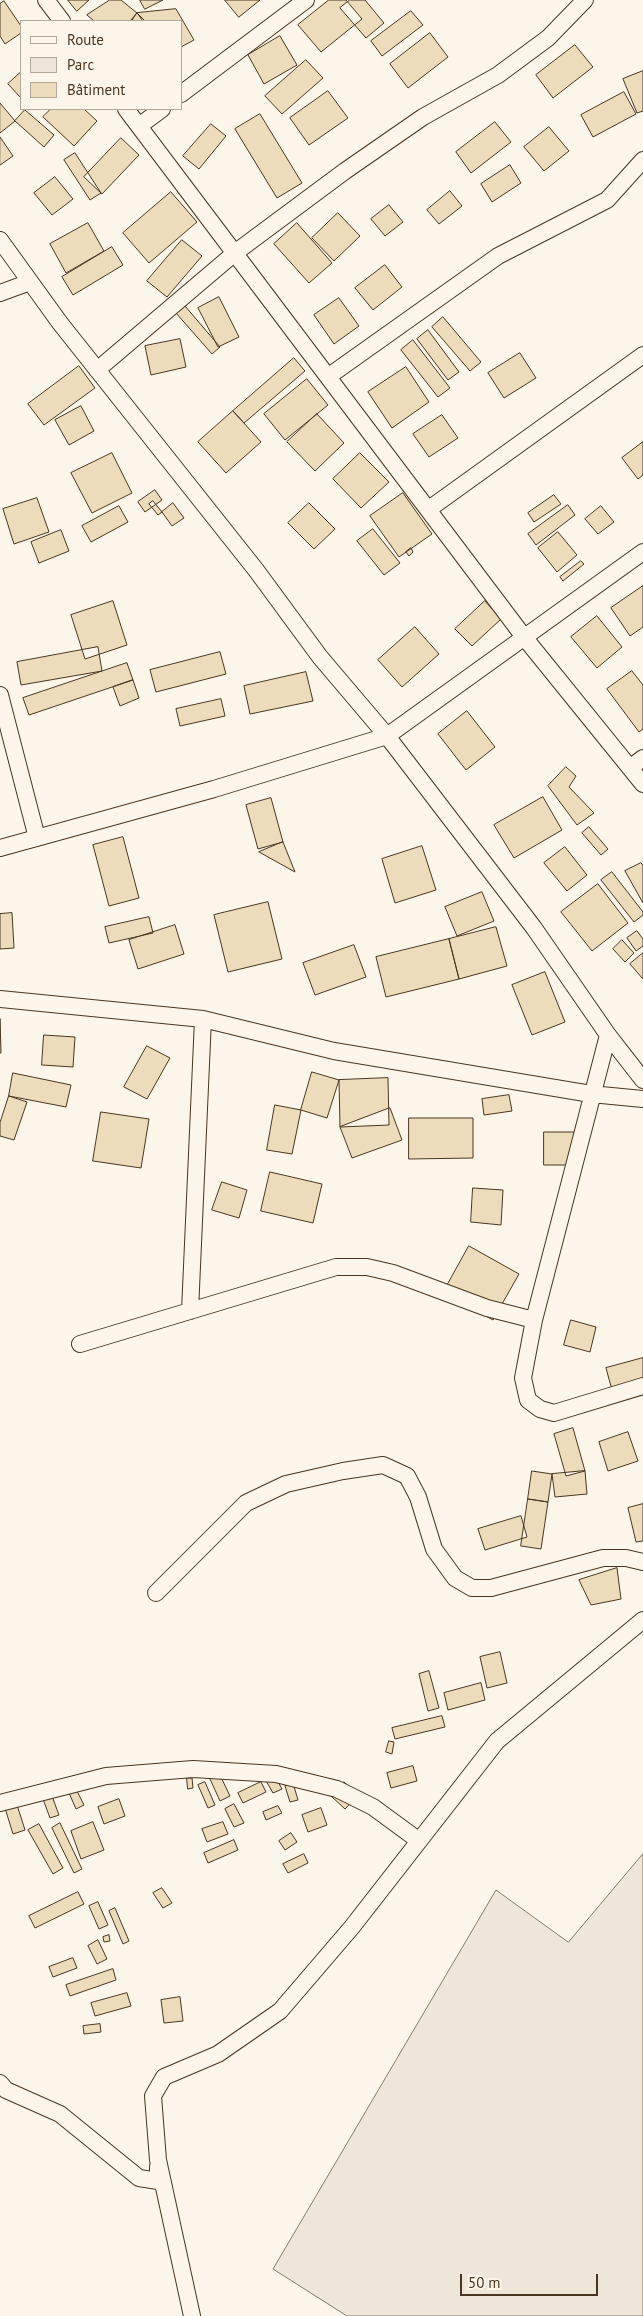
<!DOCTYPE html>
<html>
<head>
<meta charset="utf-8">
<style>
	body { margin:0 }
	#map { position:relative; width:643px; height:2316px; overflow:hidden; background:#fbf6e9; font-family:"PT Sans",sans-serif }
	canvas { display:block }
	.legend { position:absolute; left:20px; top:20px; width:162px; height:90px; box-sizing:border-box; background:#fbf6e9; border:1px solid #b4a999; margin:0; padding:6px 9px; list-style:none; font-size:15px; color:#4a3520 }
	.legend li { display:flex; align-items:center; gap:10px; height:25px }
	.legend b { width:25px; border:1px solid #b4a999 }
	.scale { position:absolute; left:460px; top:2274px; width:138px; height:22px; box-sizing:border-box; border:2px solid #4a3520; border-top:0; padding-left:6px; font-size:15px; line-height:18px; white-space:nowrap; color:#4a3520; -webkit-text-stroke:4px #fbf6e9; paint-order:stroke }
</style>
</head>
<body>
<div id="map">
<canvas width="643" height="2316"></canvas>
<ul class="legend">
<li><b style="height:6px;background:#fbf6e9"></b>Route</li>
<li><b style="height:14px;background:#ede6d9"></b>Parc</li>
<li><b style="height:14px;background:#ecdcbc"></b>Bâtiment</li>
</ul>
<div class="scale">50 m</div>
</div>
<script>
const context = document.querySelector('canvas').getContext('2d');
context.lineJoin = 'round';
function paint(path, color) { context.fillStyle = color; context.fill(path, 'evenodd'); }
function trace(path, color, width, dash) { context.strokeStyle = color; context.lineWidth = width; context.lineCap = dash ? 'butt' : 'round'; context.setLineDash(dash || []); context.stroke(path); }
const green = new Path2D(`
	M 643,1854 L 643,2316 L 347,2316 L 273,2269 L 496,1890 L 568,1942 Z`);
paint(green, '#ede6d9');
trace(green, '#887966', 1);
const building = new Path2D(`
	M 68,0 L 89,0 L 77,11 Z
	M 110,0 L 121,0 L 137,13 L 130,21 L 94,21 L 87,15 Z
	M 140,0 L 163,0 L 145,9 Z
	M 225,0 L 260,0 L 239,17 Z
	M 329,0 L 346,0 L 362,19 L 321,52 L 298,25 Z
	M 350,0 L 365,0 L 384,23 L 366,38 L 340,8 Z
	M 4,1 L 21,26 L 21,33 L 5,44 L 0,36 L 0,4 Z
	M 176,9 L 194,40 L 181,47 L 181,21 L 143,21 L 137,13 Z
	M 411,11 L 423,25 L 382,56 L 371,41 Z
	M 137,13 L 145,21 L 132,21 Z
	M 430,33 L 448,57 L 408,88 L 390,64 Z
	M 280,36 L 297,65 L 264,84 L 248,55 Z
	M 575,45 L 593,67 L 553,98 L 536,75 Z
	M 306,60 L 323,78 L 282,114 L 265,96 Z
	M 643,71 L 643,111 L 637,113 L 623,79 Z
	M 21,72 L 21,98 L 8,84 Z
	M 328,91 L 348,118 L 309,145 L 290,118 Z
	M 624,92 L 636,114 L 593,137 L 581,115 Z
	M 0,103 L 15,121 L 0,133 Z
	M 51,109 L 84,109 L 97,121 L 74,146 L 43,117 Z
	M 25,110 L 54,135 L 44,147 L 15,121 Z
	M 260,114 L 302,183 L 277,198 L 235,129 Z
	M 495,122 L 511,142 L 471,173 L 456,152 Z
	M 211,124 L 226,136 L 199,169 L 183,156 Z
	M 549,127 L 569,151 L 544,171 L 524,147 Z
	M 0,137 L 13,156 L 0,165 Z
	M 121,138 L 139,155 L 102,194 L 84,177 Z
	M 75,153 L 101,193 L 90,200 L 64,160 Z
	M 510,165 L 521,183 L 492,202 L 481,184 Z
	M 55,177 L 73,199 L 52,215 L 34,193 Z
	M 450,191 L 462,206 L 439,224 L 427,210 Z
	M 171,192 L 197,222 L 149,263 L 123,233 Z
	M 389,205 L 403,222 L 385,236 L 371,219 Z
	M 338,213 L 360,236 L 334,261 L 312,238 Z
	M 88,223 L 104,251 L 66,273 L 50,244 Z
	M 297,223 L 332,263 L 309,283 L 274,244 Z
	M 182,240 L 202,256 L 167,297 L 147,281 Z
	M 112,247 L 123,265 L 73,295 L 62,277 Z
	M 385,265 L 402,287 L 373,310 L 355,288 Z
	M 219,297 L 239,337 L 218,347 L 198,308 Z
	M 339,298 L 359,326 L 334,344 L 314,315 Z
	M 185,306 L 220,347 L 212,354 L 176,313 Z
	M 443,317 L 481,362 L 470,371 L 432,327 Z
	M 428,330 L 459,372 L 448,380 L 417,339 Z
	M 180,339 L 186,367 L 151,375 L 145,346 Z
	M 413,340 L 450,388 L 438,397 L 401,350 Z
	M 520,353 L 536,378 L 504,398 L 488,373 Z
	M 294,358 L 305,371 L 244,423 L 233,411 Z
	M 79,366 L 95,388 L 44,425 L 28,404 Z
	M 406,367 L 429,402 L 392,428 L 368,392 Z
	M 307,379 L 328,405 L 285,440 L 264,414 Z
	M 81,406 L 94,431 L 69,445 L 55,420 Z
	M 233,411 L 261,442 L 226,473 L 198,442 Z
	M 317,414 L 344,443 L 315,471 L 287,442 Z
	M 442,415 L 458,438 L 429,457 L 413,434 Z
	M 643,442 L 643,475 L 638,479 L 622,458 Z
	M 112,453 L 132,493 L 92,513 L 71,473 Z
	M 360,453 L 389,482 L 361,508 L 333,479 Z
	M 155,490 L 162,500 L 145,512 L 138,502 Z
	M 403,493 L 432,534 L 399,557 L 370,516 Z
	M 554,495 L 561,504 L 534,522 L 528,513 Z
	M 37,498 L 49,532 L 14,544 L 3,509 Z
	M 153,501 L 162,512 L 158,515 L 149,504 Z
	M 173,503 L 184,518 L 172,526 L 162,512 Z
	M 309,503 L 335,529 L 314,549 L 288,523 Z
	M 568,505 L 575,515 L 536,545 L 528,534 Z
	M 119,506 L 128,522 L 91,542 L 82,526 Z
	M 601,506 L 614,522 L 598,534 L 585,519 Z
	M 373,529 L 400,563 L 384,575 L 357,541 Z
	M 61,530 L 69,551 L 39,563 L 31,542 Z
	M 558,532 L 577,555 L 557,572 L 538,548 Z
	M 411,548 L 413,552 L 409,556 L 406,552 Z
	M 581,561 L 584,564 L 563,581 L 560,577 Z
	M 643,586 L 643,627 L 630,636 L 611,608 Z
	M 113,601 L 127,645 L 85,659 L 71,615 Z
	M 485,601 L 501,619 L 472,646 L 455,629 Z
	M 597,616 L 622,647 L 597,668 L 571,637 Z
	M 415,627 L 439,654 L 402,687 L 378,660 Z
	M 98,647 L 102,671 L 21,685 L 17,662 Z
	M 220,652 L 226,674 L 156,692 L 150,670 Z
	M 127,663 L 133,680 L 29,715 L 23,698 Z
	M 632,671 L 643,685 L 643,729 L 639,732 L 607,689 Z
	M 306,672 L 313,701 L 250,714 L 244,686 Z
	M 133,680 L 139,698 L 120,706 L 113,687 Z
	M 221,699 L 225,716 L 180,726 L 176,709 Z
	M 467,711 L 495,747 L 466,770 L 438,734 Z
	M 566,767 L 576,776 L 569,787 L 594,813 L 577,825 L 548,786 Z
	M 543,797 L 562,830 L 514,858 L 494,825 Z
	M 271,798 L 283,842 L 258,849 L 246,805 Z
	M 589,827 L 608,849 L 601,855 L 582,833 Z
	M 123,837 L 139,898 L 109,906 L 93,845 Z
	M 283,842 L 295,872 L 259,852 Z
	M 422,846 L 436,890 L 395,903 L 382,859 Z
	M 565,847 L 587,875 L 567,891 L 544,863 Z
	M 641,863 L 643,865 L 643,903 L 625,871 Z
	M 612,872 L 643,912 L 643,915 L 634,922 L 601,880 Z
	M 598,884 L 628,923 L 592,951 L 561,912 Z
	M 482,892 L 494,921 L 457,936 L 445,907 Z
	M 268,902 L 282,959 L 228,972 L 214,915 Z
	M 12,913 L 14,948 L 0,949 L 0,914 Z
	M 149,917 L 153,933 L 109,943 L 105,927 Z
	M 175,925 L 184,954 L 138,969 L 129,940 Z
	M 496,927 L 507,966 L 459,979 L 449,939 Z
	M 637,931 L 643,939 L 643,946 L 636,951 L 627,938 Z
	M 449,939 L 459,979 L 386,997 L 376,957 Z
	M 622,940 L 634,953 L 625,962 L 613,949 Z
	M 354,945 L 366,977 L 315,995 L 303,963 Z
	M 643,953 L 643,979 L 630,964 Z
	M 545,972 L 565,1022 L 532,1035 L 512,985 Z
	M 0,1019 L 1,1053 L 0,1053 Z
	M 44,1035 L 75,1037 L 73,1067 L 42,1065 Z
	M 147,1046 L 170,1058 L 147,1099 L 124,1087 Z
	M 312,1072 L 339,1080 L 327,1118 L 301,1110 Z
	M 13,1073 L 71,1085 L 66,1107 L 9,1096 Z
	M 388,1078 L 389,1125 L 340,1127 L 339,1080 Z
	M 509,1095 L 512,1111 L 484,1115 L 482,1099 Z
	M 9,1096 L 27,1102 L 14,1140 L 0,1136 L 0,1123 Z
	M 275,1105 L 301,1110 L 292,1154 L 267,1150 Z
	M 390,1108 L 402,1140 L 352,1158 L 340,1127 Z
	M 101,1112 L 149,1119 L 141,1168 L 93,1161 Z
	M 409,1118 L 473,1118 L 473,1158 L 409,1159 Z
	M 544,1132 L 575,1132 L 575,1165 L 544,1165 Z
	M 270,1172 L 322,1184 L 313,1223 L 261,1211 Z
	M 222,1182 L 247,1190 L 239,1218 L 212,1210 Z
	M 473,1188 L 503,1190 L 501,1225 L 471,1222 Z
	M 469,1246 L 519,1274 L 493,1320 L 443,1293 Z
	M 571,1320 L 596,1327 L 590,1352 L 564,1345 Z
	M 643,1358 L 643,1381 L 612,1390 L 606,1368 Z
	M 573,1428 L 585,1471 L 566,1476 L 554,1434 Z
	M 628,1432 L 638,1461 L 608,1471 L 599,1442 Z
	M 532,1471 L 552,1474 L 548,1502 L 528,1499 Z
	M 585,1471 L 587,1494 L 555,1497 L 552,1474 Z
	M 528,1499 L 548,1502 L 541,1549 L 521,1546 Z
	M 643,1504 L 643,1541 L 636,1542 L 628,1508 Z
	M 521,1516 L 527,1537 L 485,1550 L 478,1529 Z
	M 617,1568 L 621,1599 L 591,1605 L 579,1580 Z
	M 500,1652 L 507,1683 L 487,1688 L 480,1657 Z
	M 429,1671 L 439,1708 L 428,1711 L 419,1674 Z
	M 481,1683 L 485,1700 L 448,1710 L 444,1693 Z
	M 442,1716 L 445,1727 L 395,1739 L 392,1728 Z
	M 389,1741 L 394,1742 L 392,1754 L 386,1752 Z
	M 413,1766 L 417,1781 L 391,1788 L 387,1773 Z
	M 270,1767 L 282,1789 L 273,1793 L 261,1772 Z
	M 220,1775 L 230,1796 L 220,1801 L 210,1779 Z
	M 187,1778 L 192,1778 L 193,1788 L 188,1789 Z
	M 205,1782 L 215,1805 L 208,1808 L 198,1785 Z
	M 261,1782 L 266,1792 L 243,1803 L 238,1793 Z
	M 344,1782 L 358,1795 L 345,1809 L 331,1796 Z
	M 73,1783 L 84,1805 L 76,1809 L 66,1786 Z
	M 293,1783 L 298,1800 L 290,1802 L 285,1786 Z
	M 49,1788 L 59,1815 L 50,1818 L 40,1791 Z
	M 119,1799 L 125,1816 L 104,1824 L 98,1807 Z
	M 234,1804 L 244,1823 L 234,1827 L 225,1809 Z
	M 17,1805 L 25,1830 L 13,1834 L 5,1808 Z
	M 278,1806 L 282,1813 L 266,1820 L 263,1812 Z
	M 321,1808 L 327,1825 L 308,1832 L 302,1815 Z
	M 93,1822 L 104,1850 L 81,1859 L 71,1831 Z
	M 223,1822 L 228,1834 L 207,1842 L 202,1829 Z
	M 60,1823 L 82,1869 L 74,1873 L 52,1828 Z
	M 39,1824 L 63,1868 L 53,1874 L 28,1830 Z
	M 291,1833 L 297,1842 L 285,1850 L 279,1841 Z
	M 234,1840 L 238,1850 L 208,1863 L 204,1853 Z
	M 304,1854 L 308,1863 L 288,1873 L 283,1864 Z
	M 162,1888 L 172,1903 L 163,1908 L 153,1893 Z
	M 78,1892 L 84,1904 L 35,1928 L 29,1916 Z
	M 98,1902 L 108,1925 L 99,1929 L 89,1906 Z
	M 115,1908 L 129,1941 L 123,1944 L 109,1911 Z
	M 109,1935 L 110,1941 L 104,1942 L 103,1937 Z
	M 98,1940 L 107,1959 L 97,1964 L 88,1946 Z
	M 73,1958 L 77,1968 L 53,1977 L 49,1967 Z
	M 113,1969 L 116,1980 L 70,1996 L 66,1985 Z
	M 127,1993 L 131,2006 L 95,2016 L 91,2003 Z
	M 180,1997 L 183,2021 L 164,2023 L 161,2000 Z
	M 100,2024 L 101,2032 L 84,2034 L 83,2026 Z`);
paint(building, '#ecdcbc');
trace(building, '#4a3520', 1);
const minor = new Path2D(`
	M 46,0 L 62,21
	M 181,94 L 306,0
	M 126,109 L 524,637 L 643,784
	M 139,126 L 162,109
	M 0,240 L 60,323 L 256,570 L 320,657 L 387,736 L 534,928 L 608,1035 L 643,1080
	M 0,293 L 30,282
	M 97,370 L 236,252 L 345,171 L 423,117 L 498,75 L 548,38 L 585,0
	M 329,376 L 498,256 L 607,200 L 643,160
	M 429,509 L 643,355
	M 0,695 L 37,838
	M 630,768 L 643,758
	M 0,848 L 214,789 L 387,736 L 643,552
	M 0,999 L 203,1019 L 334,1051 L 591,1094 L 643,1099
	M 608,1035 L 534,1320 L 523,1378 L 528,1400 L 540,1409 L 554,1413 L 643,1386
	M 190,1311 L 203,1019
	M 80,1344 L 336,1267 L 367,1267 L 393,1273 L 487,1308 L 534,1320
	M 156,1593 L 246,1503 L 286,1484 L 343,1471 L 383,1465 L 407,1476 L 418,1497 L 434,1549 L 455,1578 L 472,1588 L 491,1588 L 603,1558 L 626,1558 L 643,1562
	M 0,1803 L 106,1776 L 193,1769 L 276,1774 L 337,1789 L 373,1807 L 418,1840
	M 0,2083 L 6,2090 L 60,2114 L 139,2178 L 158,2181 L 158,2167
	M 192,2316 L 158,2160 L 153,2096 L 164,2077 L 218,2054 L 280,2011 L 352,1927 L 497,1741 L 643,1620`);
trace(minor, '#4a3520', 18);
trace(minor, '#fbf6e9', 16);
</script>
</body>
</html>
